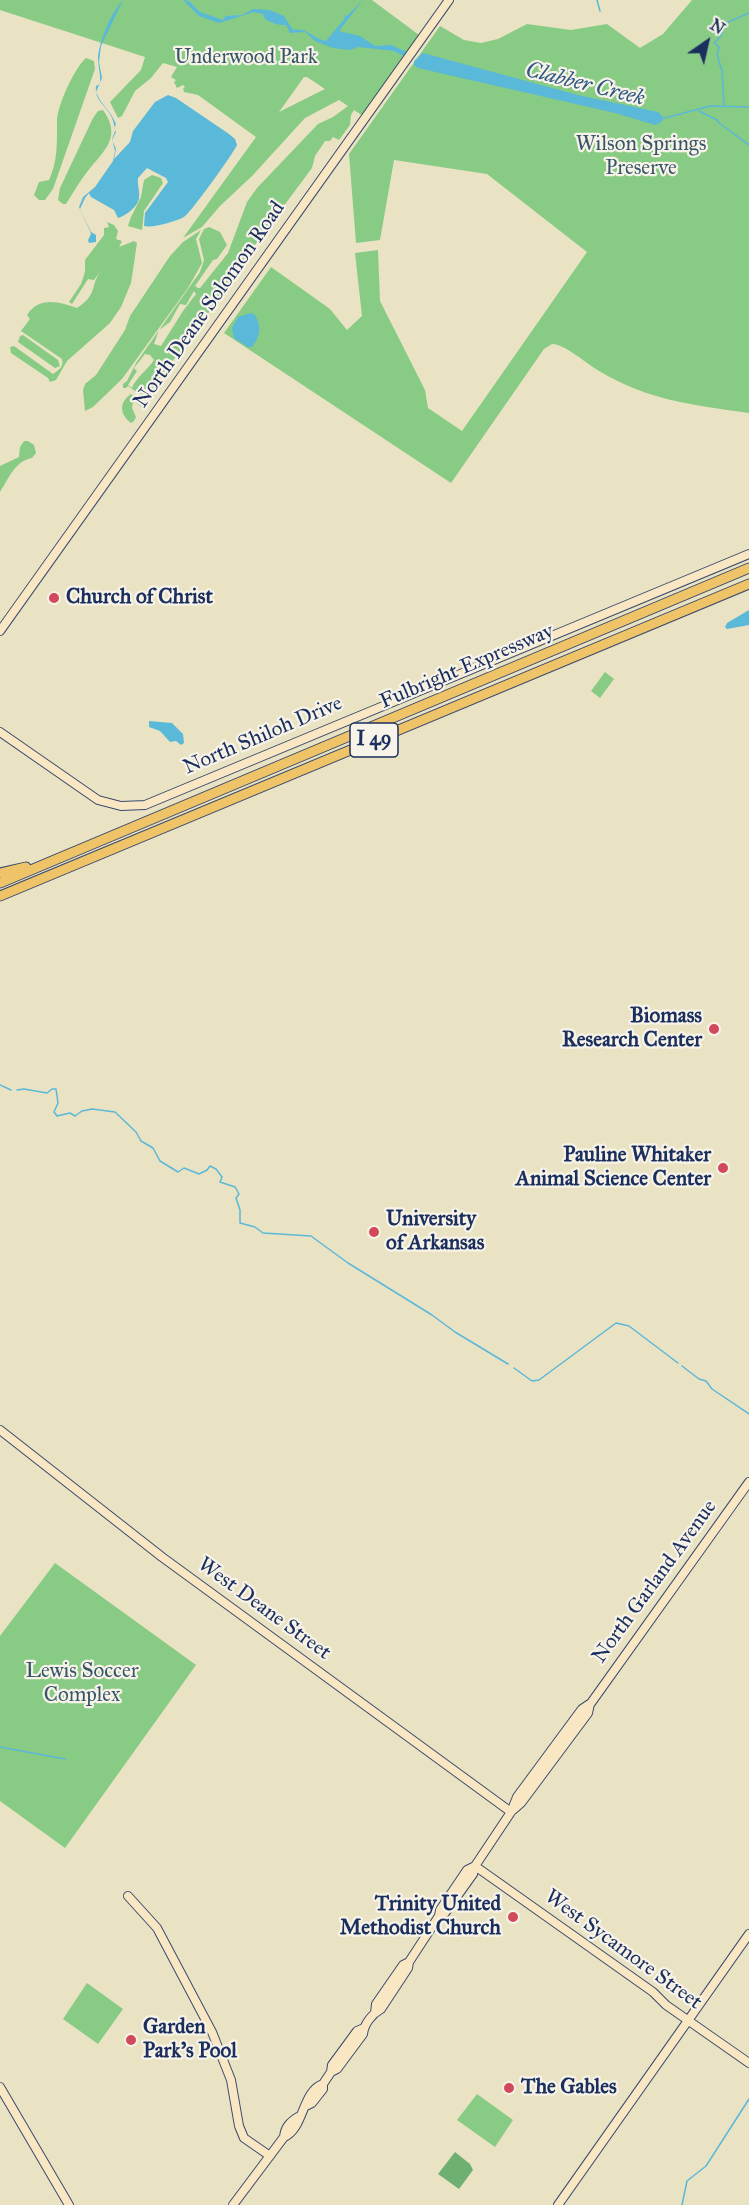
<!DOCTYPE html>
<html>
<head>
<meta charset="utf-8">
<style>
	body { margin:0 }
	#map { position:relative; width:749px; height:2205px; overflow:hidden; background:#e9e3c4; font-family:"IM FELL Great Primer",serif }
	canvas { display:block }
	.north { position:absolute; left:677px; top:12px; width:60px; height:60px; -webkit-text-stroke:4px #f7f3e8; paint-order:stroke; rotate:34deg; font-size:16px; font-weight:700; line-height:24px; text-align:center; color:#1b2f5e }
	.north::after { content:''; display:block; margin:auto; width:21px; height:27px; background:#1b2f5e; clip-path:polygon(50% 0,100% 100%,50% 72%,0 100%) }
</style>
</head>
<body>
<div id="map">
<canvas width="749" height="2205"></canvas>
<div class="north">N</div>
</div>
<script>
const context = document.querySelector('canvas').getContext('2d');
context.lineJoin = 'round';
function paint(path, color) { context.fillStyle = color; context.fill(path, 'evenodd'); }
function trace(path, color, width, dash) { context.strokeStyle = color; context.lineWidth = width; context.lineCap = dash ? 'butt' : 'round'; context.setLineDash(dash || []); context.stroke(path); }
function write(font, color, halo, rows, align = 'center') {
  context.font = font + ' "IM FELL Great Primer",serif'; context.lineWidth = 4.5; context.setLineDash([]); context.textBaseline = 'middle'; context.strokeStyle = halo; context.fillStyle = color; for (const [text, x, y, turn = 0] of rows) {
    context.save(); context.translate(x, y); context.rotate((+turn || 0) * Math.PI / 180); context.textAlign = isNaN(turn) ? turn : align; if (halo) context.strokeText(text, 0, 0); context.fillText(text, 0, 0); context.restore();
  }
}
paint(new Path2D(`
	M 0,0 L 372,0 L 419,35 L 363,116 L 354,110 L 351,115 L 350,125 L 339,140 L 333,137 L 330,141 L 325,141 L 315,156 L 312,168 L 243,261 L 207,315 L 145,398 L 128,386 L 126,388 L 123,388 L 123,384 L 127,381 L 136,363 L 200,272 L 204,260 L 199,239 L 204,229 L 209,227 L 220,232 L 227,245 L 217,259 L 213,260 L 195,286 L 198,288 L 200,288 L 228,253 L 247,202 L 257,188 L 318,124 L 333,117 L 348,106 L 339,100 L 305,118 L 252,176 L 220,206 L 202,227 L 183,238 L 256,137 L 198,95 L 184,92 L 183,89 L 185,87 L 183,85 L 177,88 L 174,82 L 176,80 L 171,77 L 177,67 L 163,63 L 151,78 L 135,91 L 122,116 L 118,118 L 110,102 L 141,70 L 145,57 L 0,10 ZM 304,77 L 307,77 L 325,89 L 279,112 ZM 194,291 L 196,294 L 183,311 L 161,346 L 154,344 L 159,330 L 170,322 L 180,304 L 186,305 ZM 145,354 L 150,355 L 154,360 C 148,369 135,379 132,388 L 128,385 L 137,371 L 134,368 Z
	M 692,0 L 749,0 L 749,413 C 694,405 649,401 599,371 C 587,364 565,344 552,344 L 544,349 L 451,483 L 224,333 L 271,267 L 330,309 L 347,330 L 362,316 L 355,253 L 378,250 L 380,301 L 425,390 L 428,408 L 462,431 L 587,252 L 487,174 L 394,160 L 380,240 L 356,243 L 349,154 L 440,26 L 464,40 L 481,43 L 498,39 L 527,24 L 571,30 L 607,24 L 640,48 L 663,34 Z
	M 86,58 L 94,61 L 95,69 L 53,189 L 45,200 L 39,200 L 34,195 L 39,182 L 49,180 C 58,161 57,141 57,121 C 57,106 75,67 86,58 Z
	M 103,110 C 123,138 103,151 87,172 C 79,182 73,193 66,204 L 63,204 L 58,200 L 60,188 L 93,118 L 98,111 Z
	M 152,175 L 161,178 L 163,183 L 144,211 L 142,230 L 128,226 L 131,217 L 141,197 L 144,180 Z
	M 107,222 L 114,225 L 118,231 L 116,239 L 122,241 L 119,247 L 134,241 L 137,243 L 131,283 L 121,307 L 110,323 L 67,361 L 56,380 L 50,382 L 48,378 L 11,353 L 10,347 L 14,346 L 53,374 C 59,370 64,367 62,359 L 21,331 L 30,319 L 27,315 C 40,296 58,302 77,308 C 98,294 90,286 101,270 L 94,280 L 88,279 L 72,304 L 69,302 L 81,284 L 85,272 L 85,260 L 104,235 L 104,228 L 109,227 Z
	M 201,230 L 196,239 L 202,263 L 188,288 L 122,379 L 93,407 L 85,411 L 83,390 L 85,384 L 96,375 L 125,330 L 130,316 L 170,256 L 183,242 Z
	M 23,335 L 58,360 L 60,366 L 55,368 L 18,342 L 20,336 Z
	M 131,394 L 146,403 L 143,408 L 135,402 L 133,403 L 132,408 L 136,417 L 134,421 L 131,423 C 119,414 119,402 131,394 Z
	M 24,441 L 28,441 L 34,445 L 36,453 L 32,458 C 15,461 9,478 0,492 L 0,466 L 19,457 L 20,447 Z
	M 605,672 L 614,679 L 600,698 L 591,691 Z
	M 55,1563 L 196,1665 L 65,1848 L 0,1801 L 0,1636 Z
	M 87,1983 L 123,2009 L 98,2044 L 63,2019 Z
	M 477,2094 L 513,2120 L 495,2147 L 457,2120 Z`), '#88cb84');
paint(new Path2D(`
	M 455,2152 L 470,2164 L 473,2170 L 459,2189 L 438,2174 Z`), '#6eaf72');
paint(new Path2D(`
	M 123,0 L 101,46 L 99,62 L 102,78 L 96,92 C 101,105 111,111 116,124 L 114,128 L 116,132 L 112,140 L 116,149 L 114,159 L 130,142 L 133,131 L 155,102 L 168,95 L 176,98 L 229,134 L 235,139 L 237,145 C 233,154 190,214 184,217 C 174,222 154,228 144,226 L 145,213 L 168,182 L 166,178 L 147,168 L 138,178 C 137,184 140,192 139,198 C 138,207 125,216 118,218 L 114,210 L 91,197 L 89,193 L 85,198 L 80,209 L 91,232 L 96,235 L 96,242 L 89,243 L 88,240 L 91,234 L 90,231 L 79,207 L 83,197 L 95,187 L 113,161 L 115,151 L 112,139 L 115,131 C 114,126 114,122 112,118 C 107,106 94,101 96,86 L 100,84 C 101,75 98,66 98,57 C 100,39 111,13 123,0 Z
	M 183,0 L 189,1 L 200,12 L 223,20 L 226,16 L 242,15 L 253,9 L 270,10 L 284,16 L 293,30 C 307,27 313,39 326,41 L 345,18 L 344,15 L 347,16 L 363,0 L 339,31 L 360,36 L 375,46 L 391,45 L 409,53 L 406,57 L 394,51 L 358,47 L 350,50 L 333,48 L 315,41 L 305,32 L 290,33 L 286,25 C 279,25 273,24 265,19 L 263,14 L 254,12 L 219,23 L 199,16 Z
	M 423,53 L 578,95 L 658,112 L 664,118 L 660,123 L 655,125 L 615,113 L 418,68 L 414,65 L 414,61 Z
	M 251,313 L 255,315 C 262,328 260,336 252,347 L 248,347 L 234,338 L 232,328 L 238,317 Z
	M 749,610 L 749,625 L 727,629 L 725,627 L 727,623 Z
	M 149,721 L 172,723 L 183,734 L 184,743 L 181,745 L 176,741 L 170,742 L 160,731 L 149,727 Z`), '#5ab8d8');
trace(new Path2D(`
	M 597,0 L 600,11
	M 724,105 L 722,71 L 717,55 L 719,47 L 714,43 L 720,37 L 726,23 L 749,13
	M 699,111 L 717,120 L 719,123 L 749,145
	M 665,118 L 710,106 L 749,107
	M 0,1085 L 11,1090
	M 17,1090 L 24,1089 L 47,1093 L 52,1089 L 56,1089 L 58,1103 L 54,1112 L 57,1116 L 70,1113 L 75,1116 L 82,1111 L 92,1109 L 115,1112 L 136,1132 L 141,1141 L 153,1148 L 160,1161 L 178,1172 L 184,1168 L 199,1174 L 207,1170 L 210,1166 L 216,1169 L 222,1177 L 220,1182 L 235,1187 L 239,1194 L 236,1198 L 240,1210 L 240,1223 L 255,1227 L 263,1233 L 311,1236 L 348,1263 L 432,1315 L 455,1332 L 508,1364
	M 682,1366 L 699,1379 L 706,1381 L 712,1389 L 749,1414
	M 514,1368 L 532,1381 L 539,1380 L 616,1323 L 629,1326 L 678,1363
	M 0,1747 L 65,1759
	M 682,2205 L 687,2181 L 706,2166 L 749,2099`), '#5ab8d8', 1.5);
const secondary = new Path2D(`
	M 0,631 L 449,0
	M 0,732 L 98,800 L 121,806 L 145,805 L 749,554
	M 0,1430 L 162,1557 L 511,1812
	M 513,1810 L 521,1803 L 588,1713 L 590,1704
	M 475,1866 L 653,1992 L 666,2005 L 749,2063
	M 128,1896 L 157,1928 L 212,2032 L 231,2080 L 239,2126 L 244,2138 L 270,2156
	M 439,1916 L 445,1913 L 473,1874 L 475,1866 L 511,1812 L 517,1797 L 582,1709 L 591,1703 L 749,1482
	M 375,2013 L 376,2004 L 403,1965 L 409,1962 L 439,1916 L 440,1910 L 467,1870 L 475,1866
	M 331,2072 L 337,2069 L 363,2034 C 364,2024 372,2014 381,2009 L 408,1968 L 409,1962
	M 0,2087 L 69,2205
	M 306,2106 L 312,2103 L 323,2089 L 323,2084 L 331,2072 L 332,2065 L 357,2031 L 364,2028
	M 284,2137 C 304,2129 302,2091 323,2084
	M 233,2205 L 284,2137 C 285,2127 290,2122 298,2117
	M 558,2205 L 749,1934`);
const highway = new Path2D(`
	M 0,873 L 26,867
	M 0,883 L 749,568
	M 0,896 L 749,584`);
trace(secondary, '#3a4a6d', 10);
trace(highway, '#3a4a6d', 11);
trace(secondary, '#f9e7c3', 8);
trace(highway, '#efc469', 9);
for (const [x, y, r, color] of [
	[54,598,6,"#d1495b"],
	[714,1029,6,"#d1495b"],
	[723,1168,6,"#d1495b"],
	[374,1232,6,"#d1495b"],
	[513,1917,6,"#d1495b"],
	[131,2040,6,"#d1495b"],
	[509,2088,6,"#d1495b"]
]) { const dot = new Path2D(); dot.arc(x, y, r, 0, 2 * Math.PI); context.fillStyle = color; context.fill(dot); trace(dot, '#f7f3e8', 2); }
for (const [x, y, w] of [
	[374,740,48]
]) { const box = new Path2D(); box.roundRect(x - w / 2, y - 17, w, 34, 4.5); context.fillStyle = '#f7f3e8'; context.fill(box); trace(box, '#1b2f5e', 1.5); }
write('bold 20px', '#1b2f5e', null, [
	["I 49",374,740]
]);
write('21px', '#365668', '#f7f3e8', [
	["Underwood Park",246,58],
	["Wilson Springs",641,145],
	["Preserve",641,169],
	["Lewis Soccer",82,1672],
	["Complex",82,1696]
]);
write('21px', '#1b2f5e', '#f7f3e8', [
	["North Deane Solomon Road",210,305,-55],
	["Fulbright Expressway",467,667,-23],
	["North Shiloh Drive",263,736,-23],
	["North Garland Avenue",655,1582,-54],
	["West Deane Street",264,1609,36],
	["West Sycamore Street",623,1950,36]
]);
write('bold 21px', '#1b2f5e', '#f7f3e8', [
	["Church of Christ",66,598],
	["Biomass",702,1017,"right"],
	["Research Center",702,1041,"right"],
	["Pauline Whitaker",711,1156,"right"],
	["Animal Science Center",711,1180,"right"],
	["University",386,1220],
	["of Arkansas",386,1244],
	["Trinity United",501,1905,"right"],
	["Methodist Church",501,1929,"right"],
	["Garden",143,2028],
	["Park's Pool",143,2052],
	["The Gables",521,2088]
], 'left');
write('italic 22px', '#2e5883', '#f7f3e8', [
	["Clabber Creek",585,85,14]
]);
</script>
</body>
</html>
